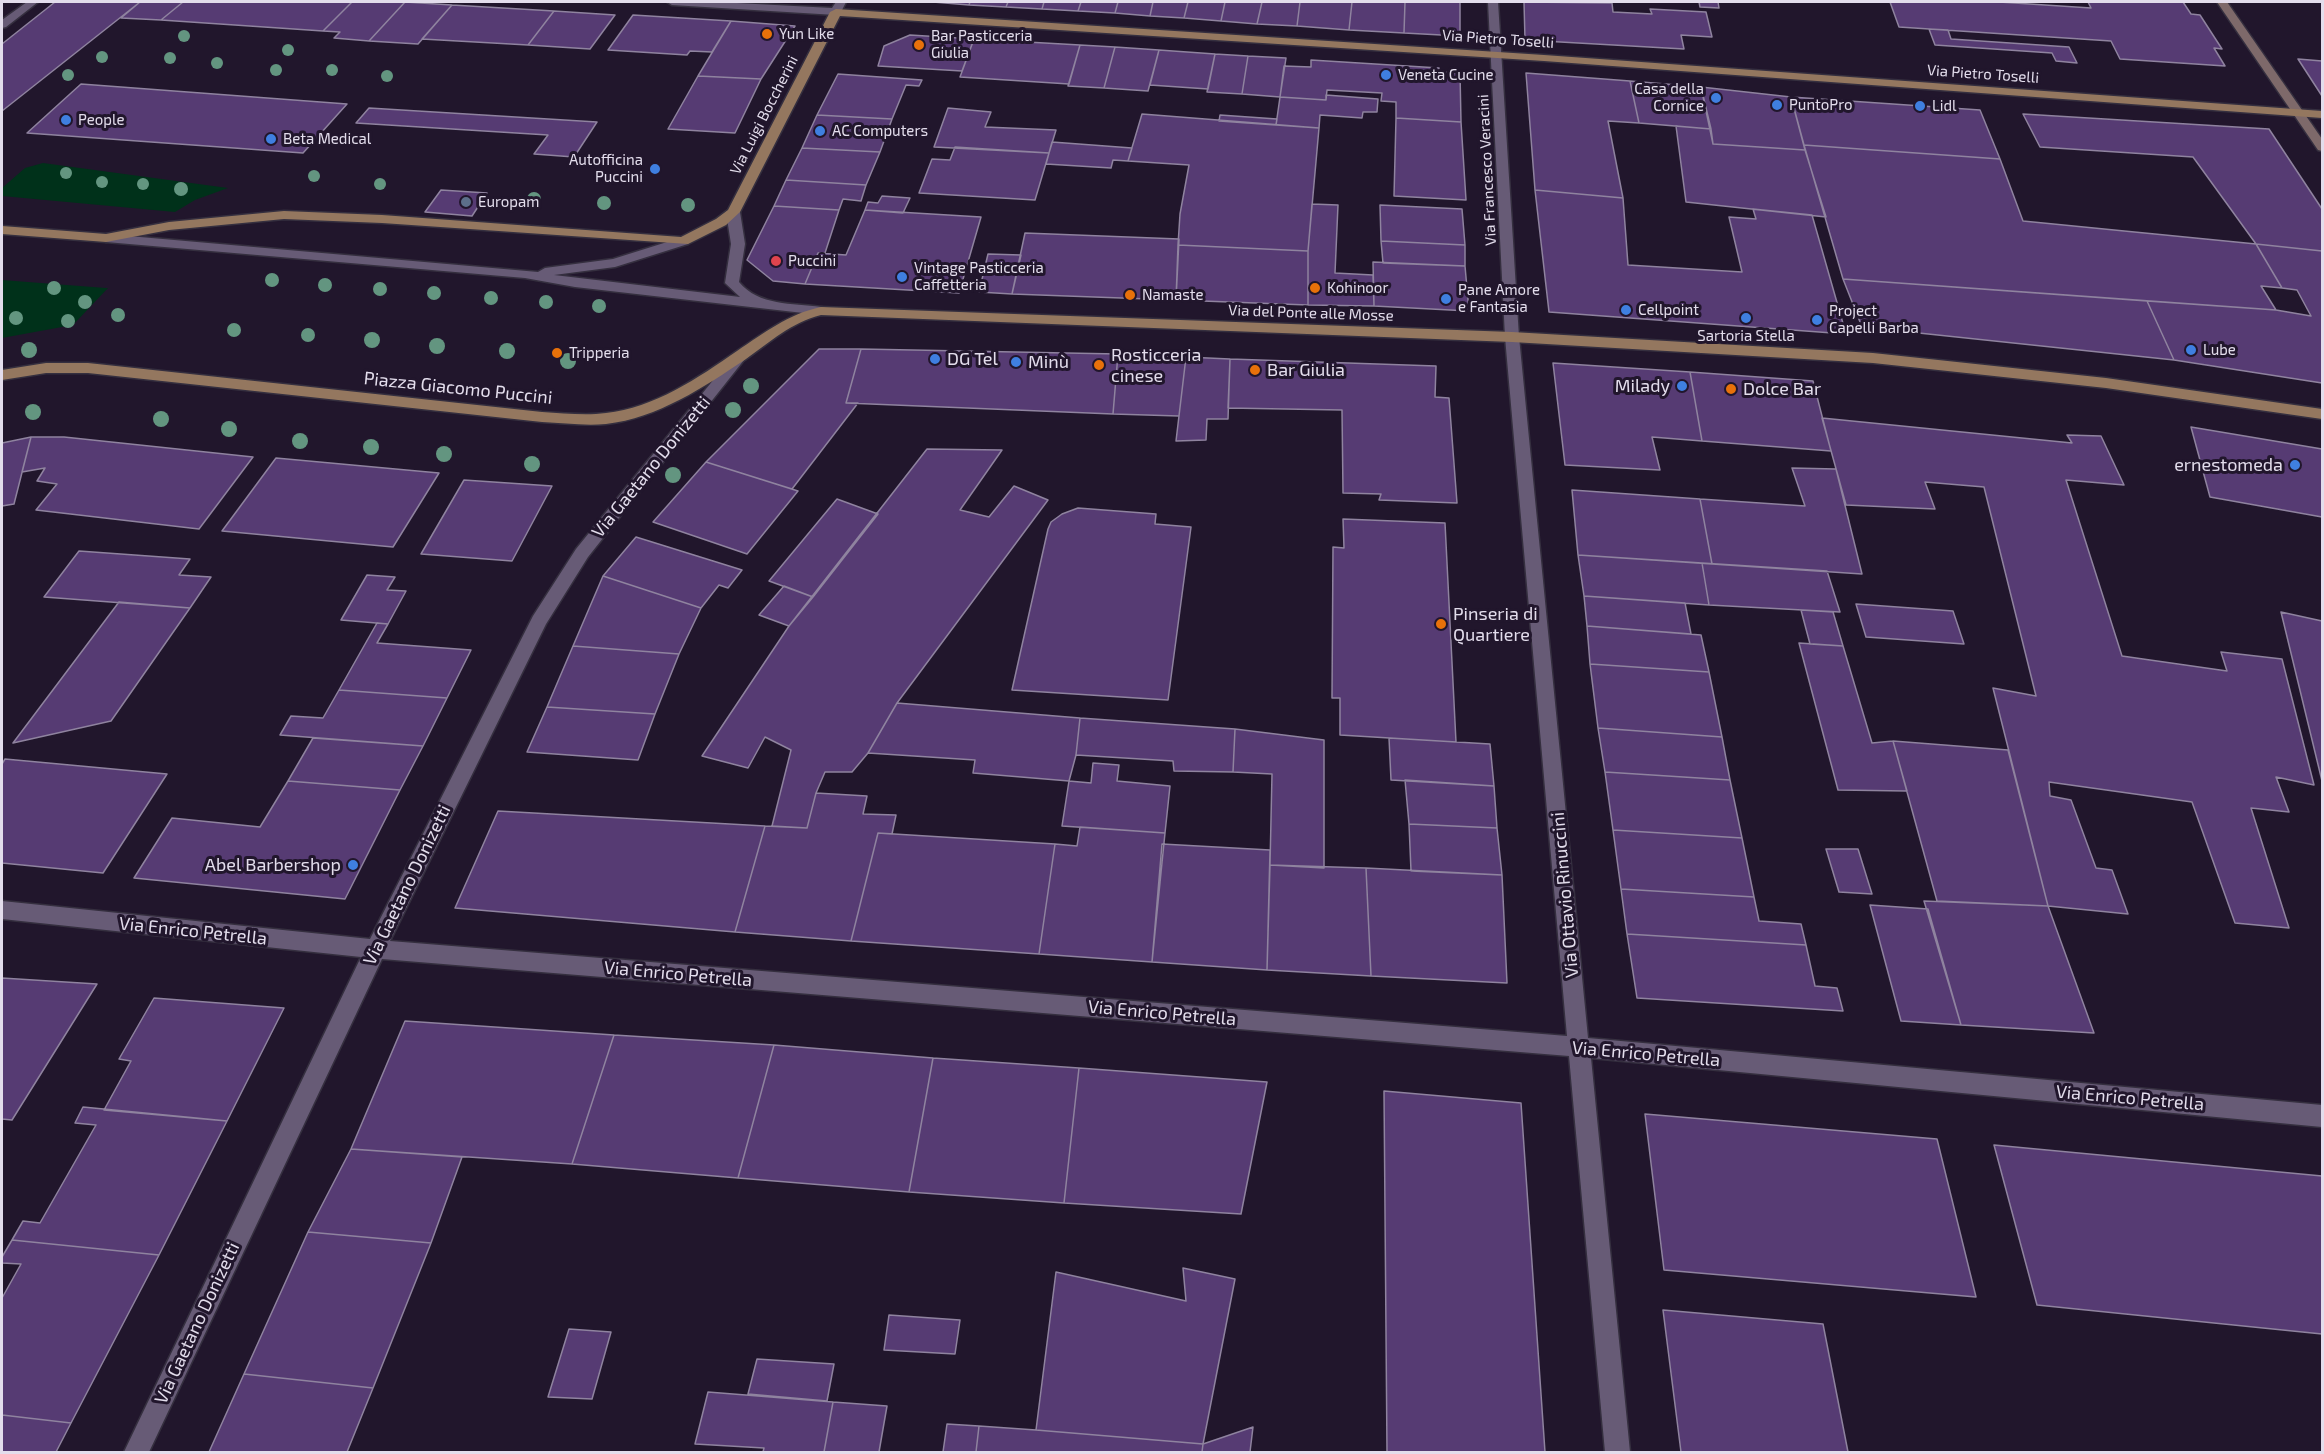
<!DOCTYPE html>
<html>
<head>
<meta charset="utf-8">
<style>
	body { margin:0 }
	#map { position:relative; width:2324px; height:1454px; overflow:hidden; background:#21162c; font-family:"Exo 2",sans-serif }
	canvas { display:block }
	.frame { position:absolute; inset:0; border:3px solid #e3ddec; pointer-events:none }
</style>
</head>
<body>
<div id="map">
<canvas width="2324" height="1454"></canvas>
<div class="frame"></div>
</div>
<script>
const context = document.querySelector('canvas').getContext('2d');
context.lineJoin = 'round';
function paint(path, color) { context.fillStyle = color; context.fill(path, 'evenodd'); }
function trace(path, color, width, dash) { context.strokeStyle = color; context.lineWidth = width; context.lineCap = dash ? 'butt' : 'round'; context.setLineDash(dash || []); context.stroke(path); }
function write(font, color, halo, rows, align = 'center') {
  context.font = font + ' "Exo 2",sans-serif'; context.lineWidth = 6; context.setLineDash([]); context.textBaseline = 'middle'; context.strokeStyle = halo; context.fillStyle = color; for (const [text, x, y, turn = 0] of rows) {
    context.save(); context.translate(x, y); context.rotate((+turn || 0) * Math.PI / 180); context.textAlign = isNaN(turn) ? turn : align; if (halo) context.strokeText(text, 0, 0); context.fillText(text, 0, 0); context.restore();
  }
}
paint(new Path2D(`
	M 43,163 L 228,188 L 195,200 L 175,212 L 2,196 L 2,188 L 25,168 Z
	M 2,280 L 106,288 L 108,288 L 73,325 L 2,338 Z`), '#00311a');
const building = new Path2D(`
	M 55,2 L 140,2 L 2,111 L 2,44 Z
	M 140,2 L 183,2 L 161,20 L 121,18 Z
	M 183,2 L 352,2 L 323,31 L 161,20 Z
	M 352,2 L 405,2 L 369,41 L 334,38 L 340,32 L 323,31 Z
	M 405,2 L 452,5 L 418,44 L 369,41 Z
	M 933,2 L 970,2 L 969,5 Z
	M 970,2 L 1008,2 L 1006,7 L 969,5 Z
	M 1008,2 L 1044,2 L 1042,9 L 1006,7 Z
	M 1044,2 L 1081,2 L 1078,11 L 1042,9 Z
	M 1081,2 L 1118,2 L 1115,13 L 1078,11 Z
	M 1118,2 L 1153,2 L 1150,16 L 1115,13 Z
	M 1153,2 L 1188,2 L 1184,18 L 1150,16 Z
	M 1188,2 L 1225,2 L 1221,21 L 1184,18 Z
	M 1225,2 L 1262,2 L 1257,24 L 1221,21 Z
	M 1262,2 L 1300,2 L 1297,26 L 1257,24 Z
	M 1300,2 L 1352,2 L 1349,30 L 1297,26 Z
	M 1352,2 L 1405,2 L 1404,33 L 1349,30 Z
	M 1405,2 L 1460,2 L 1460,36 L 1404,33 Z
	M 1524,2 L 1612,3 L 1613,12 L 1652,14 L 1650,9 L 1706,12 L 1712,37 L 1681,35 L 1684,49 L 1525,40 Z
	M 1699,2 L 1718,2 L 1719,8 L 1700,7 Z
	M 1890,2 L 1999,2 L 2091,8 L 2088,2 L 2183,2 L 2191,14 L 2200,15 L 2222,49 L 2214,48 L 2225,66 L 2120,59 L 2111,41 L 1899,27 Z
	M 452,5 L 554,11 L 528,45 L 422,39 Z
	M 554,11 L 615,15 L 590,49 L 528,45 Z
	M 633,15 L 731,21 L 712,52 L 690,51 L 687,55 L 608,50 Z
	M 731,21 L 795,26 L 761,79 L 698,76 Z
	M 1929,29 L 1948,30 L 1951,39 L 2069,47 L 2077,63 L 2056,61 L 2052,53 L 1935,45 Z
	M 910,35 L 974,39 L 962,71 L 878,66 L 884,46 Z
	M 974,39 L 1080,45 L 1069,84 L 960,77 Z
	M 1080,45 L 1115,47 L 1104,88 L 1068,86 Z
	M 1115,47 L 1159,50 L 1148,91 L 1104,88 Z
	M 1159,50 L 1215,54 L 1208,89 L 1150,85 Z
	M 1215,54 L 1248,56 L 1242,94 L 1207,92 Z
	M 1248,56 L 1286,58 L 1280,97 L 1242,94 Z
	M 2298,59 L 2322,61 L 2322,96 Z
	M 1311,60 L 1439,68 L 1438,72 L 1460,73 L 1461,122 L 1396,118 L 1396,102 L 1381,101 L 1382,93 L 1327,90 L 1326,100 L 1280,97 L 1284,66 L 1311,67 Z
	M 1526,73 L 1630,81 L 1639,123 L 1608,121 L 1623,198 L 1535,190 Z
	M 838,74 L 922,80 L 919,86 L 906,85 L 892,119 L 817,115 Z
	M 698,76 L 761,79 L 735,133 L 668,129 Z
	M 1630,81 L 1701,87 L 1711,129 L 1639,123 Z
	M 81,84 L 347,104 L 303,153 L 27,133 Z
	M 1701,87 L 1791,97 L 1805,150 L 1713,144 Z
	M 1326,95 L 1378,99 L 1377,112 L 1363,112 L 1362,118 L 1320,115 L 1319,128 L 1276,125 L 1280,97 L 1326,100 Z
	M 1791,97 L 1980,110 L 2000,159 L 1804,145 Z
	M 369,108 L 597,122 L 574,157 L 534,154 L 548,135 L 356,123 Z
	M 948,108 L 991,112 L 985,127 L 1056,130 L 1049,153 L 934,147 Z
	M 1142,114 L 1319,128 L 1308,251 L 1178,245 L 1180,214 L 1189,165 L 1128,161 Z
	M 2023,114 L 2269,129 L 2322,209 L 2322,251 L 2256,244 L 2193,157 L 2040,147 Z
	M 817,115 L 892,119 L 880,152 L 802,148 Z
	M 1220,115 L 1277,119 L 1276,125 L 1219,121 Z
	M 1396,118 L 1461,122 L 1466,200 L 1394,196 Z
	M 1676,126 L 1711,129 L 1713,144 L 1805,150 L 1826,217 L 1686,202 Z
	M 1052,142 L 1132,148 L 1128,161 L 1113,160 L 1111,168 L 1046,164 Z
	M 1804,145 L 2000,159 L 2023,221 L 2256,244 L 2282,288 L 2261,286 L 2276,310 L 1843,279 Z
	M 955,147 L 1049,153 L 1035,200 L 919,193 L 932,159 L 950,160 Z
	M 802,148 L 880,152 L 866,185 L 786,180 Z
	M 786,180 L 866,185 L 861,201 L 843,199 L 839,210 L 774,206 Z
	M 441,190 L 487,193 L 472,216 L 425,212 Z
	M 1535,190 L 1623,198 L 1628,265 L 1742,272 L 1729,217 L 1756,219 L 1753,209 L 1812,215 L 1846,334 L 1549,312 Z
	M 882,196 L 910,198 L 903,213 L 865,210 L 868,202 L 878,203 Z
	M 1312,204 L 1338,205 L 1335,273 L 1373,275 L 1374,306 L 1308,305 L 1308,251 Z
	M 1380,205 L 1462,209 L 1465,245 L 1381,241 Z
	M 774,206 L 839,210 L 825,253 L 818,253 L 805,284 L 773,281 L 747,260 Z
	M 865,210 L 981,217 L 959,293 L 805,284 L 818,253 L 846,255 Z
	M 1025,233 L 1179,239 L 1176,300 L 1012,294 Z
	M 1381,241 L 1465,245 L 1465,266 L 1383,263 Z
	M 2256,244 L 2322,251 L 2322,383 L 2174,360 L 2147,301 L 2276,310 L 2311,316 L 2297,290 L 2282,288 Z
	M 1178,245 L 1308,251 L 1308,305 L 1176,300 Z
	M 988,254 L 1021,255 L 1012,294 L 979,292 Z
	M 1373,262 L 1465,266 L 1469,311 L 1374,306 Z
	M 1843,279 L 2147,301 L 2174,360 L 1862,327 Z
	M 819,349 L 861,349 L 846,403 L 858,403 L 792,489 L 706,462 Z
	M 861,349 L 1118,354 L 1113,414 L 846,403 Z
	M 1118,354 L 1186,357 L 1179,416 L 1113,414 Z
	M 1186,357 L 1230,359 L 1228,419 L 1207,419 L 1206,440 L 1176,441 Z
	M 1230,359 L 1436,366 L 1435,397 L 1449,398 L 1457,503 L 1379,500 L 1381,494 L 1343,493 L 1342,410 L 1228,408 Z
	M 1553,363 L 1690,372 L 1702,441 L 1652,437 L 1660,470 L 1565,465 Z
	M 1690,372 L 1813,381 L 1831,451 L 1702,441 Z
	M 1822,418 L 2072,443 L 2067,435 L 2101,436 L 2124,485 L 2066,480 L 2122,656 L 2227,671 L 2221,652 L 2282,659 L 2314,785 L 2276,777 L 2289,812 L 2251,808 L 2289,928 L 2235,923 L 2192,802 L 2049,782 L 2050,796 L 2071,800 L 2096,868 L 2112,870 L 2128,914 L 2048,906 L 1993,688 L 2036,696 L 1984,487 L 1925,482 L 1935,509 L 1846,505 Z
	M 2191,427 L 2322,449 L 2322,517 L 2210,497 Z
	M 31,437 L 64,437 L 253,457 L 199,529 L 36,510 L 57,484 L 37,481 L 45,468 L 22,472 Z
	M 31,437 L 14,504 L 2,506 L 2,443 Z
	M 927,449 L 1002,450 L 960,510 L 989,517 L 1014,486 L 1048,500 L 897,703 L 868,753 L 852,772 L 825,772 L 816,793 L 807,828 L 772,826 L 791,750 L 765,737 L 748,768 L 702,756 L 789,626 Z
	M 276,458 L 439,473 L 393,547 L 222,531 Z
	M 706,462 L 798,491 L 747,554 L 653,522 Z
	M 1792,468 L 1836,469 L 1862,574 L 1712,564 L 1700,499 L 1805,506 Z
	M 464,480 L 552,486 L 512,561 L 421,554 Z
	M 1572,490 L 1700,499 L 1712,564 L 1578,555 Z
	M 837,499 L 878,514 L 813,597 L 769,581 Z
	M 1078,508 L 1156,514 L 1155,524 L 1191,527 L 1168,700 L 1012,690 L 1048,529 L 1051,522 L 1062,514 Z
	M 1343,519 L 1445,523 L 1456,742 L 1340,735 L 1340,698 L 1332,698 L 1333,547 L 1344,548 Z
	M 636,537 L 742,570 L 728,588 L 719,585 L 701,608 L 603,576 Z
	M 79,551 L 190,559 L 179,575 L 211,577 L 190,608 L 44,597 Z
	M 1578,555 L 1702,563 L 1709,605 L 1584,596 Z
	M 1702,563 L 1827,571 L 1840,612 L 1709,605 Z
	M 367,575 L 395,577 L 387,590 L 406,591 L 388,624 L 341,620 Z
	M 603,576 L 701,608 L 679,654 L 573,646 Z
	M 784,586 L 813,597 L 789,626 L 759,615 Z
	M 1584,596 L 1685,603 L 1691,634 L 1587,626 Z
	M 119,602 L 190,608 L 111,721 L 13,743 Z
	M 1856,604 L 1953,611 L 1964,644 L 1866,637 Z
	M 1801,610 L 1833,612 L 1843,646 L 1810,644 Z
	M 2281,612 L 2322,621 L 2322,781 Z
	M 377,623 L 388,624 L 377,643 L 471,650 L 447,698 L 339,690 Z
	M 1587,626 L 1701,635 L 1709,672 L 1590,664 Z
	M 1799,643 L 1843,646 L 1872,743 L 1893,741 L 1907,791 L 1838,790 Z
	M 573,646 L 679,654 L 655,714 L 547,707 Z
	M 1590,664 L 1709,672 L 1722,737 L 1598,728 Z
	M 339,690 L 447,698 L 423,746 L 280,735 L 291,716 L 323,718 Z
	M 897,703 L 1080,718 L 1076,755 L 1069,781 L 973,773 L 975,760 L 868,753 Z
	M 547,707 L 655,714 L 638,760 L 527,752 Z
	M 1080,718 L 1235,729 L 1233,772 L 1174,771 L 1173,761 L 1076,755 Z
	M 1598,728 L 1722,737 L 1730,780 L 1605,772 Z
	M 1235,729 L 1324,740 L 1324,868 L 1270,865 L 1272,774 L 1233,772 Z
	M 313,738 L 423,746 L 400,790 L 288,781 Z
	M 1389,738 L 1490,744 L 1494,786 L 1391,780 Z
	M 1893,741 L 2008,750 L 2048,906 L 1937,901 Z
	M 5,759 L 167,774 L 103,873 L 2,863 L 2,764 Z
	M 1093,763 L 1119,765 L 1117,781 L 1170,786 L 1165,833 L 1062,826 L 1069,781 L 1091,783 Z
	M 1605,772 L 1730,780 L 1742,838 L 1613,830 Z
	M 1405,780 L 1494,786 L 1497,828 L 1409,824 Z
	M 288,781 L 400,790 L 345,899 L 134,878 L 172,818 L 260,827 Z
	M 816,793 L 867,796 L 863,814 L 896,815 L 892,834 L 878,833 L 851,941 L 735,932 L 765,826 L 807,828 Z
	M 498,811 L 765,826 L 735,932 L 455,908 Z
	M 1409,824 L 1497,828 L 1502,875 L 1411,871 Z
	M 1080,827 L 1165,833 L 1152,962 L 1039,954 L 1055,844 L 1077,846 Z
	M 1613,830 L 1742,838 L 1754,897 L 1621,889 Z
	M 878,833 L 1055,844 L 1039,954 L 851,941 Z
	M 1162,844 L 1270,850 L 1267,970 L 1152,962 Z
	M 1826,849 L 1858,849 L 1872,894 L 1839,892 Z
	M 1270,865 L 1366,868 L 1371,976 L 1267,970 Z
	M 1366,868 L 1502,875 L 1507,983 L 1371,976 Z
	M 1621,889 L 1754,897 L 1759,921 L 1801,924 L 1806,945 L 1627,934 Z
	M 1924,901 L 2048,906 L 2094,1033 L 1961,1025 Z
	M 1870,905 L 1928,909 L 1961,1025 L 1901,1021 Z
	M 1627,934 L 1806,945 L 1815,986 L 1837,988 L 1843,1011 L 1637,998 Z
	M 2,978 L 97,984 L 12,1120 L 2,1119 Z
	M 154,998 L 284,1008 L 227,1121 L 104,1110 L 131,1061 L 119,1059 Z
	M 405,1021 L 614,1035 L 572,1164 L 351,1149 Z
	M 614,1035 L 774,1045 L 738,1178 L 572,1164 Z
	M 774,1045 L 933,1058 L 909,1192 L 738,1178 Z
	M 933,1058 L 1079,1068 L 1064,1203 L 909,1192 Z
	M 1079,1068 L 1267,1082 L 1241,1214 L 1064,1203 Z
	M 1384,1091 L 1521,1103 L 1545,1452 L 1387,1452 Z
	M 83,1107 L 227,1121 L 159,1255 L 12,1240 L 23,1221 L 40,1223 L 96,1125 L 75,1123 Z
	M 1645,1114 L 1937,1139 L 1976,1297 L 1664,1270 Z
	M 1994,1145 L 2322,1176 L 2322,1334 L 2037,1305 Z
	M 351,1149 L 462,1157 L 431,1243 L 308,1232 Z
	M 308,1232 L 431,1243 L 373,1388 L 244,1374 Z
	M 12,1240 L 159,1255 L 71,1423 L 2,1415 L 2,1298 L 21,1264 L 2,1263 L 2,1257 Z
	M 1183,1268 L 1235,1279 L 1203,1444 L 1036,1430 L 1056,1272 L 1186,1301 Z
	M 1663,1310 L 1823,1324 L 1848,1452 L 1681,1452 Z
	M 889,1315 L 960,1320 L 955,1354 L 884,1350 Z
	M 569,1329 L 611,1332 L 592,1399 L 548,1397 Z
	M 757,1359 L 834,1364 L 827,1401 L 748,1394 Z
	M 244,1374 L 373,1388 L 347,1452 L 209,1452 Z
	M 708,1392 L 833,1402 L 824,1452 L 763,1452 L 764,1448 L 695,1444 Z
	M 833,1402 L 887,1406 L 879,1452 L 824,1452 Z
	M 2,1415 L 71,1423 L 56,1452 L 2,1452 Z
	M 947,1424 L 979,1426 L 976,1452 L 943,1452 Z
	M 979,1426 L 1036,1430 L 1203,1444 L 1202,1452 L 976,1452 Z
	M 1253,1427 L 1250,1452 L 1202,1452 L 1203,1444 Z`);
paint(building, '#563b73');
trace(building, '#8f839f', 1.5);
const street = new Path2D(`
	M 27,2 L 38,2 L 6,27 L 2,28 L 2,20 Z
	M 667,2 L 718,2 L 832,8 L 836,2 L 846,2 L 840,14 L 836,15 L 672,5 Z
	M 1488,2 L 1498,2 L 1519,337 L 1588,1038 L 2322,1105 L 2322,1127 L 1591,1058 L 1630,1452 L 1605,1452 L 1569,1056 L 382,959 L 149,1452 L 124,1452 L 361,957 L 2,919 L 2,901 L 370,939 L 533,616 L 576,549 L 736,352 L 746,352 L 748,355 L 588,557 L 546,624 L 390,941 L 1567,1036 L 1505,337 Z
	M 733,208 L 740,212 L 745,244 L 739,282 C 759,306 792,303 821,307 L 826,308 L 828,311 L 826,314 L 821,315 L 575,287 L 525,278 L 106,242 L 99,238 L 106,234 L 538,272 L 545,268 L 613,259 L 683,237 L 690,241 L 688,244 L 615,267 L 554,275 L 740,297 L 725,283 L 731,244 L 726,212 Z`);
const secondary = new Path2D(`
	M 2217,2 L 2227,2 L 2322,139 L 2322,151 L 2318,150 Z`);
const primary = new Path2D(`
	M 836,9 L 1544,55 L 2322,111 L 2322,118 L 1544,61 L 840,16 L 740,212 L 726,225 L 688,244 L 382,223 L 284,219 L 169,230 L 106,242 L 2,234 L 2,226 L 106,234 L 169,222 L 284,211 L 382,215 L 681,237 L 716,219 L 728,210 L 830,12 Z
	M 821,307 L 1512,332 L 1873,353 L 2106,378 L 2322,409 L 2322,419 L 2106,388 L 1873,363 L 1512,342 L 821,315 C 792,322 770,342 746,359 C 704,387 658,418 606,424 C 585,426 563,423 542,422 L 88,373 L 46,373 L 2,380 L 2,370 L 46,363 L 88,363 L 542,412 C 563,413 585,416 606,413 C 654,408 698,378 737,351 C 764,333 788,314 821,307 Z`);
trace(street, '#352f3f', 3);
trace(secondary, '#352f3f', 3);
trace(primary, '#352f3f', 3);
paint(street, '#675b76');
paint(secondary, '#7e696a');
paint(primary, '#94775f');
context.fillStyle = '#639580';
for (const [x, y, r] of [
	[184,36,6],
	[288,50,6],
	[102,57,6],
	[170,58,6],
	[217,63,6],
	[276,70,6],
	[332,70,6],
	[68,75,6],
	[387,76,6],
	[66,173,6],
	[314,176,6],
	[102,182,6],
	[143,184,6],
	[380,184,6],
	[181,189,7],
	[534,199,7],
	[604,203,7],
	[688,205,7],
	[272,280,7],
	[325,285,7],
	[54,288,7],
	[380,289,7],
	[434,293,7],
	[491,298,7],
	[85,302,7],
	[546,302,7],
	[599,306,7],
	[118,315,7],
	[16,318,7],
	[68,321,7],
	[234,330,7],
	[308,335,7],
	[372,340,8],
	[437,346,8],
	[29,350,8],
	[507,351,8],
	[568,361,8],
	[751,386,8],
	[733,410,8],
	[33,412,8],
	[161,419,8],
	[229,429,8],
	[300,441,8],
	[371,447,8],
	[444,454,8],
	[532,464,8],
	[673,475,8]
]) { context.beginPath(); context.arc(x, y, r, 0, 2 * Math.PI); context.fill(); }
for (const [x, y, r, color] of [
	[767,34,6,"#e8710a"],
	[919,45,6,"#e8710a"],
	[1386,75,6,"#3f7fe0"],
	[1716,98,6,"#3f7fe0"],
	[1777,105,6,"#3f7fe0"],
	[1920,106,6,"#3f7fe0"],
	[66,120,6,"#3f7fe0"],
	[820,131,6,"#3f7fe0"],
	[271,139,6,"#3f7fe0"],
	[655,169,6,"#3f7fe0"],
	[466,202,6,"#5c6f8a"],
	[776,261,6,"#e0444e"],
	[902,277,6,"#3f7fe0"],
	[1315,288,6,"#e8710a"],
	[1130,295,6,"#e8710a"],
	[1446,299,6,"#3f7fe0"],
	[1626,310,6,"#3f7fe0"],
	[1746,318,6,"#3f7fe0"],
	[1817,320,6,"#3f7fe0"],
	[2191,350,6,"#3f7fe0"],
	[557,353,6,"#e8710a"],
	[935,359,6,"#3f7fe0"],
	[1016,362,6,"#3f7fe0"],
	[1099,365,6,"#e8710a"],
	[1255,370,6,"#e8710a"],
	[1682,386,6,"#3f7fe0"],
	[1731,389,6,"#e8710a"],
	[2295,465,6,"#3f7fe0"],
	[1441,624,6,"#e8710a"],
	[353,865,6,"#3f7fe0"]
]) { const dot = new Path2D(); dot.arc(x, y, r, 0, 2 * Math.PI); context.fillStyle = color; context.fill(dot); trace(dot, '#21162c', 2); }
write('15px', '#e3ddec', '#21162c', [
	["Yun Like",779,34],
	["Bar Pasticceria",931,36],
	["Giulia",931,53],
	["Veneta Cucine",1398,75],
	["Casa della",1704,89,"right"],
	["Cornice",1704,106,"right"],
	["PuntoPro",1789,105],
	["Lidl",1932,106],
	["People",78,120],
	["AC Computers",832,131],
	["Beta Medical",283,139],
	["Autofficina",643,160,"right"],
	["Puccini",643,177,"right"],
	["Europam",478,202],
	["Puccini",788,261],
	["Vintage Pasticceria",914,268],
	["Caffetteria",914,285],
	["Kohinoor",1327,288],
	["Pane Amore",1458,290],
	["e Fantasia",1458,307],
	["Namaste",1142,295],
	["Cellpoint",1638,310],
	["Project",1829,311],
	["Capelli Barba",1829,328],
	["Sartoria Stella",1746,336,"center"],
	["Lube",2203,350],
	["Tripperia",569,353]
], 'left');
write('15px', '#e3ddec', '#21162c', [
	["Via Pietro Toselli",1498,39,4],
	["Via Pietro Toselli",1983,74,4],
	["Via Luigi Boccherini",764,115,-63],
	["Via Francesco Veracini",1487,170,-93],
	["Via del Ponte alle Mosse",1311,313,2]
]);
write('18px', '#e3ddec', '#21162c', [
	["Rosticceria",1111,355],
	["cinese",1111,376],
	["DG Tel",947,359],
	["Minù",1028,362],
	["Bar Giulia",1267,370],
	["Milady",1670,386,"right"],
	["Dolce Bar",1743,389],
	["ernestomeda",2283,465,"right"],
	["Pinseria di",1453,614],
	["Quartiere",1453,635],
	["Abel Barbershop",341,865,"right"]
], 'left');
write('18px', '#e3ddec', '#21162c', [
	["Piazza Giacomo Puccini",458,388,6],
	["Via Gaetano Donizetti",651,467,-51],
	["Via Gaetano Donizetti",407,885,-64],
	["Via Ottavio Rinuccini",1565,895,-95],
	["Via Enrico Petrella",193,931,6],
	["Via Enrico Petrella",678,974,5],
	["Via Enrico Petrella",1162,1013,5],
	["Via Enrico Petrella",1646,1054,5],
	["Via Enrico Petrella",2130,1098,5],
	["Via Gaetano Donizetti",197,1323,-65]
]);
</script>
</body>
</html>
